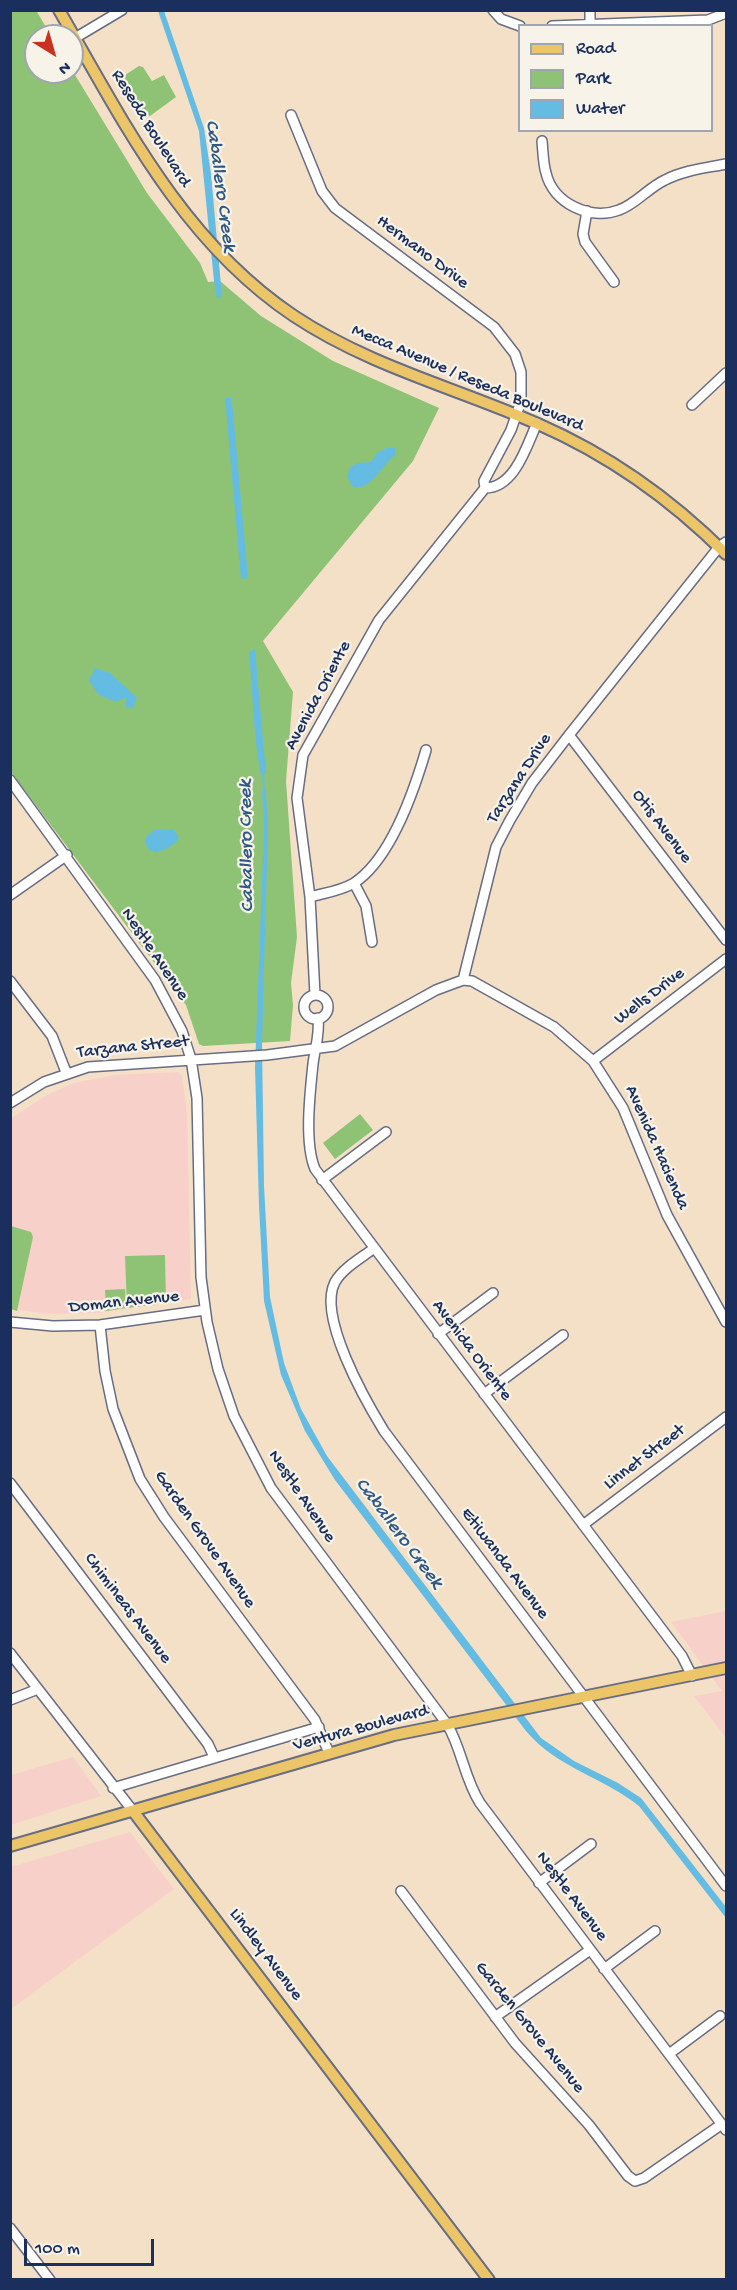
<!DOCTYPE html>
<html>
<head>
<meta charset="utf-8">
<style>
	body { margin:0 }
	#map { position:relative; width:737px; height:2290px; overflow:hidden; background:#f4e0c7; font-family:"Gochi Hand",sans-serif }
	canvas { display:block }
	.frame { position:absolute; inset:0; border:12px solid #1b2f5e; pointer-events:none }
	.legend { position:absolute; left:518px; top:24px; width:195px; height:108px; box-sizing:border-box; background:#f7f3e8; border:2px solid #9fa5b1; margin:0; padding:8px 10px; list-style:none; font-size:18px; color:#1b2f5e }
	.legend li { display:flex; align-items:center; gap:12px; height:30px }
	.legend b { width:30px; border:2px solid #9fa5b1 }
	.north { position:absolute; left:24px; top:24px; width:60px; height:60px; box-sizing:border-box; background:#f7f3e8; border:2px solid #9fa5b1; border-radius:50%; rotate:143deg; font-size:16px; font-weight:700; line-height:24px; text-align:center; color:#1b2f5e }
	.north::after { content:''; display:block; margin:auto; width:21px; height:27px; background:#c8321e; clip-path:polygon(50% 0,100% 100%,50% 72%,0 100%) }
	.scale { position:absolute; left:24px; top:2239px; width:130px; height:27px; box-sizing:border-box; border:3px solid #1b2f5e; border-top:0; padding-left:8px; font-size:18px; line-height:21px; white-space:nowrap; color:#1b2f5e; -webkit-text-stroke:4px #f7f3e8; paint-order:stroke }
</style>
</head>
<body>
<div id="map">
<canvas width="737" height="2290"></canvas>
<div class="frame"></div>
<ul class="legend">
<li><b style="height:8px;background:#edc569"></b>Road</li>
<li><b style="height:16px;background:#8ec375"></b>Park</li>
<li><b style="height:16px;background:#65bce2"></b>Water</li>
</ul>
<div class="north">N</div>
<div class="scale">100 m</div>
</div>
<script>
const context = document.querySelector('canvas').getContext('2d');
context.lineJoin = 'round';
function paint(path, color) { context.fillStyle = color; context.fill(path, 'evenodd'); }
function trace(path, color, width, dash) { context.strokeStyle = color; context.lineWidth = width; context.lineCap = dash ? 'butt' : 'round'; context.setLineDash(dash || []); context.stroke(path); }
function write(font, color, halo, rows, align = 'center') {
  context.font = font + ' "Gochi Hand",sans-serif'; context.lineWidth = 4.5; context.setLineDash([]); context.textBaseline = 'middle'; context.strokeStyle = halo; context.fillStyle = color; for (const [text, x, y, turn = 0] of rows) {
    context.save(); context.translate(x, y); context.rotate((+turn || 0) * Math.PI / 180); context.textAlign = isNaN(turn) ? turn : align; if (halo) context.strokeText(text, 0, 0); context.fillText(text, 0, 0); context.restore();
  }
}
paint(new Path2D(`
	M 178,1072 L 182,1076 L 187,1113 L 191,1299 L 99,1313 L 50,1314 L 11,1309 L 10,1119 L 47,1095 L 74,1083 L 114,1075 Z
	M 726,1611 L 726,1738 L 694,1696 L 722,1691 L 671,1622 Z
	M 73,1757 L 101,1796 L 11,1825 L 11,1775 Z
	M 130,1832 L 174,1889 L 11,2009 L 11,1867 Z`), '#f7d0ca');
paint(new Path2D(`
	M 36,10 L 51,36 L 36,36 L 36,72 L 72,70 L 147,193 L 200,263 L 208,282 L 220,281 L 261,316 L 333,361 L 439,408 L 413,461 L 263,641 L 293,692 L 286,781 L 297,937 L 291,983 L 293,1005 L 290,1041 L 203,1046 L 199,1044 L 186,1005 L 11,772 L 10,11 Z
	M 139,66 L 143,67 L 152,81 L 164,75 L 176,97 L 150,116 L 144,114 L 123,80 L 125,75 Z
	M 360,1114 L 373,1130 L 335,1159 L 323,1143 Z
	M 11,1226 L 31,1232 L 33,1237 L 17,1311 L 11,1309 Z
	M 165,1255 L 166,1303 L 127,1308 L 125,1256 Z
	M 125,1289 L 126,1308 L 106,1311 L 105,1290 Z`), '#8ec375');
paint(new Path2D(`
	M 158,11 L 164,11 L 204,128 L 211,174 L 222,297 L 217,298 L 214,281 L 199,131 Z
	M 225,398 L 231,398 L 233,411 L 248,578 L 241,579 Z
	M 387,448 L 395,448 L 395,455 C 383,464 370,492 353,487 L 347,477 L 350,467 L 358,463 L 371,462 L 377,453 Z
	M 255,649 L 266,774 L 261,775 C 253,735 253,692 249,652 Z
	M 95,668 L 110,673 L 137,698 L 133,708 L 126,707 L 126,697 L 116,702 L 99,695 L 89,681 Z
	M 262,790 L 266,790 L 268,829 L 262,1042 L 264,1186 L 270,1297 L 284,1363 L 301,1409 L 327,1456 L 541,1738 L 574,1761 L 618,1783 L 641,1798 L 726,1907 L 726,1918 L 639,1806 C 603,1777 557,1768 526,1731 L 335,1480 L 305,1431 L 281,1375 L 264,1301 L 259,1206 L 255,1067 L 264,828 Z
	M 154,830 L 174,830 L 179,837 L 177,841 C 168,850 146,861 145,838 Z`), '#65bce2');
trace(new Path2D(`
	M 263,772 L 264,790`), '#65bce2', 2);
const minor = new Path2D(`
	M 493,10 L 501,19 L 520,26
	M 590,10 L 590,24
	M 552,26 L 708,20 L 726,13
	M 75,38 L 122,10
	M 291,115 L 322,191 L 335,208 L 494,327 L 515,354 L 521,372 L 521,401 L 511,430 L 484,481 L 485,488
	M 542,141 C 543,151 543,163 546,173 C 553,203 590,221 619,210 C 636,204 648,188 665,180 C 684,170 706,168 726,164
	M 587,211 L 583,234 L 585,242 L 614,282
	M 692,405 L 726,373
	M 569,735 L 726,940
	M 10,780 L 155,980 L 182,1031 L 191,1059 L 197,1098 L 201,1277 L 207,1322 L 218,1369 L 234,1416 L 271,1488 L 447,1724 C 462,1749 464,1778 480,1803 L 726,2130
	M 354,883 L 366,906 L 372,942
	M 10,895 L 67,855
	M 310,897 C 324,893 341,891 354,883 C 391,859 414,791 426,750
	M 463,980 L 496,847 L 510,820 L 532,783 L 569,735 L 719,547 L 726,542
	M 10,981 L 52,1036 L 66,1072
	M 315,995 L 310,897 L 297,798 L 303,755 L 379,620 L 485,488 C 515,488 527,445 537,423
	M304 1007a12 12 0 1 1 24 0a12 12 0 1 1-24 0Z
	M 318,1018 C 320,1035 315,1047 313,1064 C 310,1093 304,1143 315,1169 L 682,1656 L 692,1676
	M 593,1061 L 726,959
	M 10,1103 L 44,1082 L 88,1067 L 267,1055 L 335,1046 L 436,990 L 463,980 L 472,981 L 554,1027 L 593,1061 L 623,1108 L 667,1215 L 726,1322
	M 322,1180 L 386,1132
	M 373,1249 C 361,1258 343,1268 335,1282 C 317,1316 365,1400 384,1431 L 726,1886
	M 10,1322 L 53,1326 L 100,1325 L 205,1310
	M 100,1325 L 105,1371 L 113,1409 L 140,1479 L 164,1517 L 315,1720 L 329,1753
	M 438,1334 L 493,1293
	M 484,1394 L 563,1335
	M 10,1483 L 208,1744 L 214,1757
	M 583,1525 L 726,1417
	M 10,1653 L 133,1811
	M 10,1700 L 38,1689
	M 113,1788 L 319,1727
	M 539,1883 L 591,1844
	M 401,1891 L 515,2043 L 589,2125 L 628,2176 L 635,2181 L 644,2178 L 722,2124
	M 604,1969 L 655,1931
	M 495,2017 L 590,1950
	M 669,2054 L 720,2016
	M 10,2228 L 50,2280`);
const major = new Path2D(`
	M 59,10 C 124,123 183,242 294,316 C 369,366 456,388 538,424 C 609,455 672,500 726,554
	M 133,1811 L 489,2280
	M 10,1846 L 394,1735 L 726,1668`);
trace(minor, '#676d83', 12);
trace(major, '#676d83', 14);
trace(minor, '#fff', 9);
trace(major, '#edc569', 10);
write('18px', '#1b2f5e', '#f7f3e8', [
	["Reseda Boulevard",150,129,58],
	["Hermano Drive",422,253,37],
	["Mecca Avenue / Reseda Boulevard",467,379,23],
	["Avenida Oriente",319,696,-62],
	["Tarzana Drive",520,779,-57],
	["Otis Avenue",661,827,53],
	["Nestle Avenue",154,955,56],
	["Wells Drive",650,997,-37],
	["Tarzana Street",133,1048,-6],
	["Avenida Hacienda",656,1148,66],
	["Doman Avenue",124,1303,-6],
	["Avenida Oriente",471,1351,53],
	["Linnet Street",645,1458,-37],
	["Nestle Avenue",301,1497,56],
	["Garden Grove Avenue",204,1540,55],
	["Etiwanda Avenue",504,1564,53],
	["Chimineas Avenue",127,1609,53],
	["Ventura Boulevard",361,1729,-15],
	["Nestle Avenue",571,1897,53],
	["Lindley Avenue",265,1955,53],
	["Garden Grove Avenue",529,2028,51]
]);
write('italic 20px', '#315986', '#f7f3e8', [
	["Caballero Creek",219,186,82],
	["Caballero Creek",248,846,-91],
	["Caballero Creek",398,1534,53]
]);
</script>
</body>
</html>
